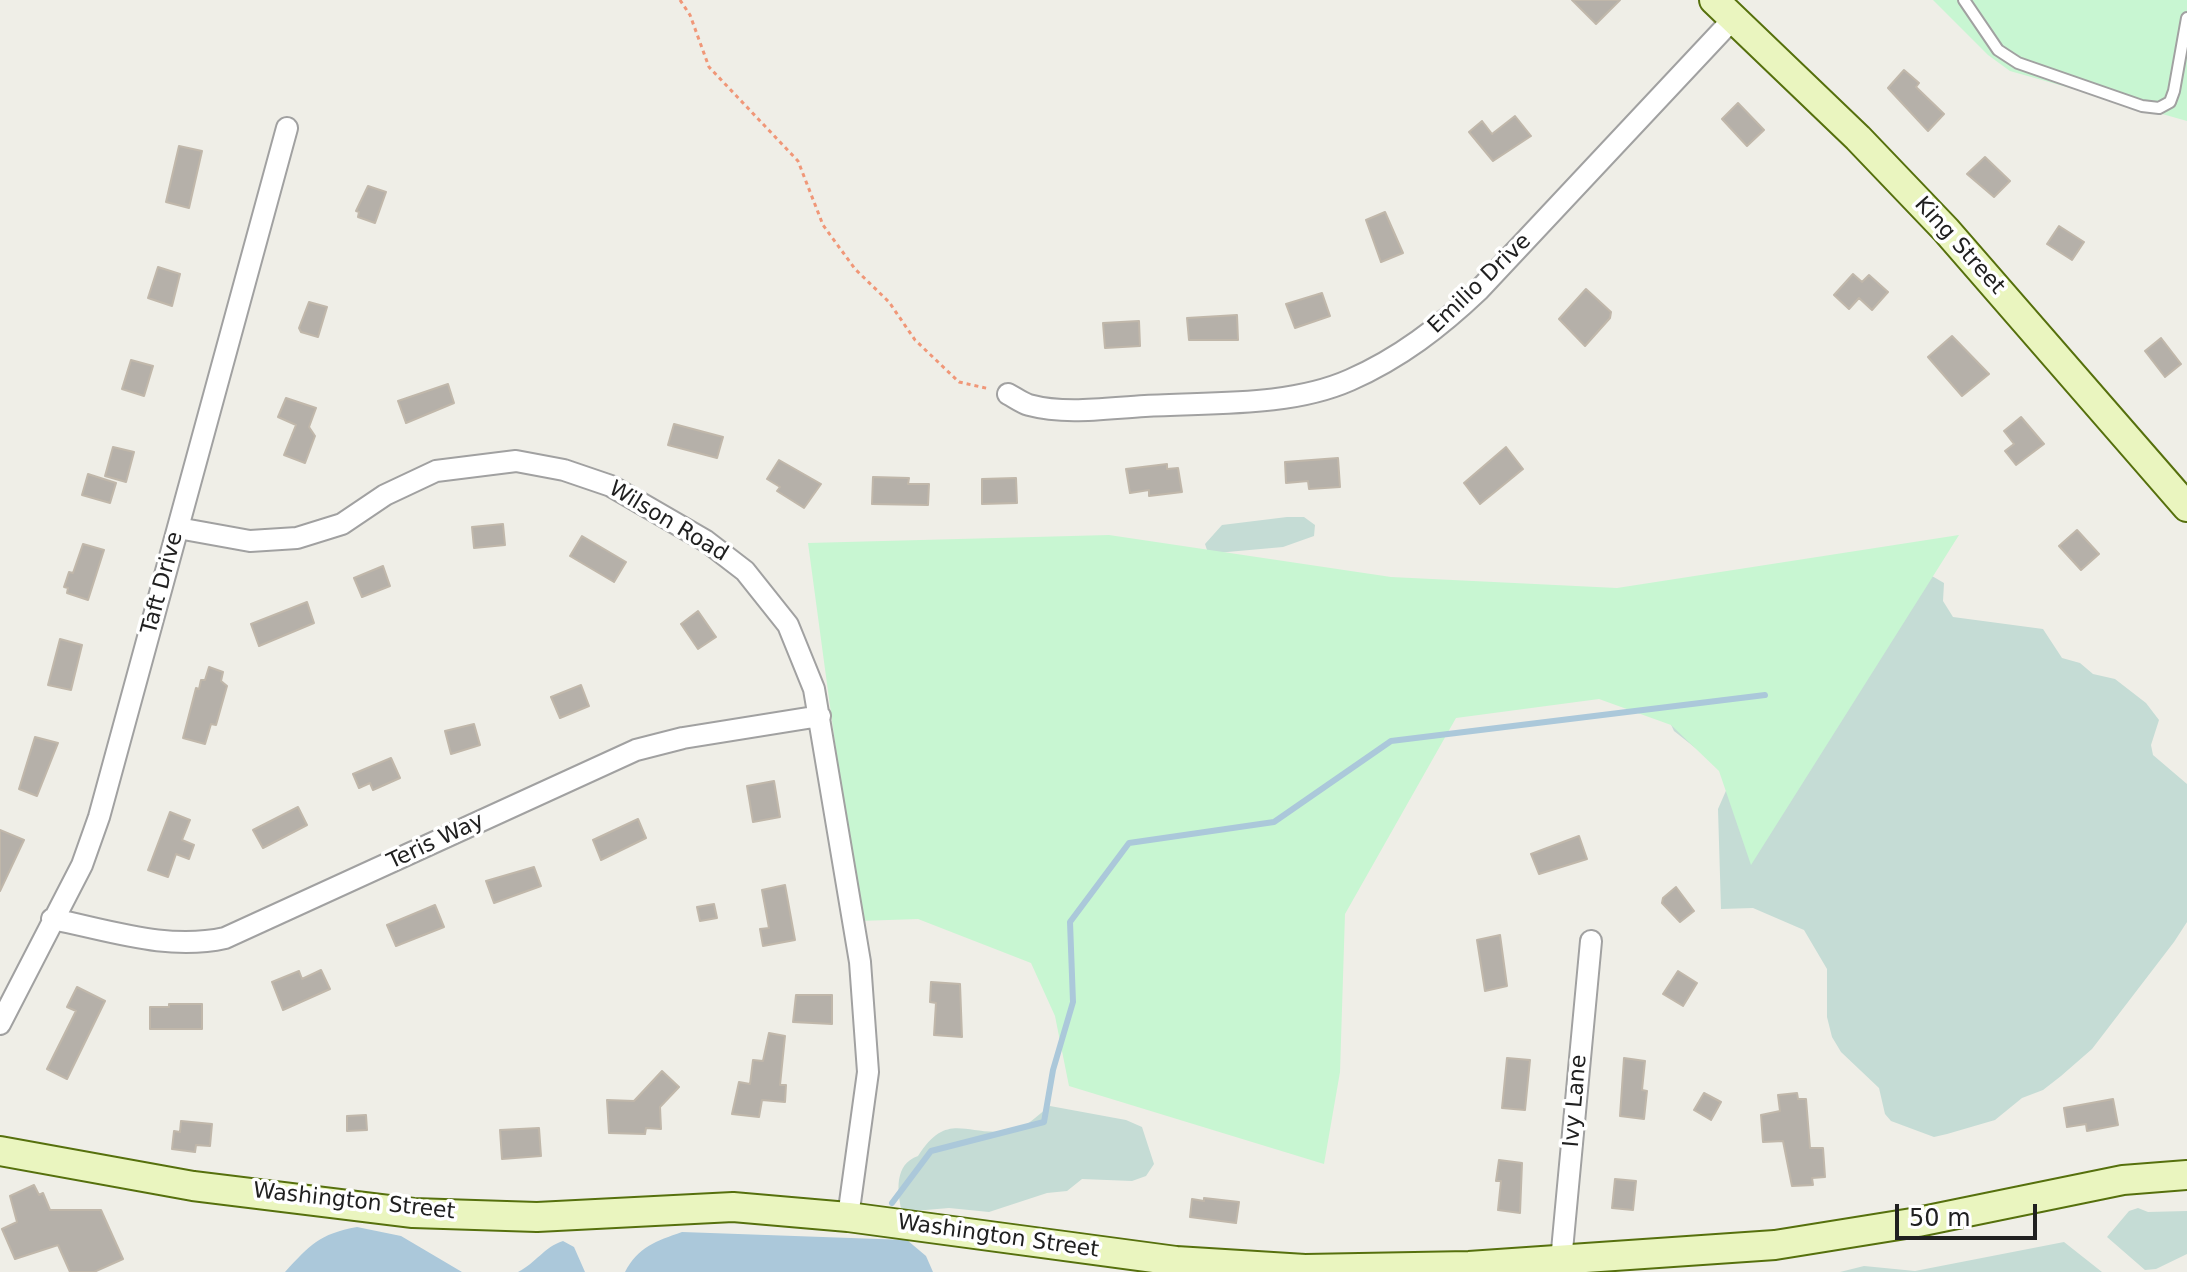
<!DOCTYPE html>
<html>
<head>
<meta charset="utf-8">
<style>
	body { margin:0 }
	#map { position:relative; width:2187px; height:1272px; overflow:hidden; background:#efeee7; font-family:"DejaVu Sans",sans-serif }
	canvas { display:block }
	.scale { position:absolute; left:1895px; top:1204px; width:142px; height:36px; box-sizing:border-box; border:4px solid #202020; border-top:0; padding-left:10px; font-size:24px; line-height:28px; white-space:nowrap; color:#202020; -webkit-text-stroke:6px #fff; paint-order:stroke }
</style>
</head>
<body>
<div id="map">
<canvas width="2187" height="1272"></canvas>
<div class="scale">50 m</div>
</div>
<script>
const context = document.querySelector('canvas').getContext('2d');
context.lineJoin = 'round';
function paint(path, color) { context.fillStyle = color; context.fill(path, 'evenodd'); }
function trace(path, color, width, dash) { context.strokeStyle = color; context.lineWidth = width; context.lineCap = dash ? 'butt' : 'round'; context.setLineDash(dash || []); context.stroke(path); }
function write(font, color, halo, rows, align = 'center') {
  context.font = font + ' "DejaVu Sans",sans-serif'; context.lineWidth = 7; context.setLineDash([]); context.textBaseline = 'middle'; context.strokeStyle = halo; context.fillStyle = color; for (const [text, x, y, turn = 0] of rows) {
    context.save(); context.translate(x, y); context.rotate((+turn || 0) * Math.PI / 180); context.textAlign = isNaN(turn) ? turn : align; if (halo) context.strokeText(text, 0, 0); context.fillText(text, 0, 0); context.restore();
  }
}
paint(new Path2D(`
	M 1287,517 L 1304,517 L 1315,525 L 1314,536 L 1283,547 L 1216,553 L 1207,550 L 1205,544 L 1222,525 Z
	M 1932,576 L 1944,583 L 1943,601 L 1953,617 L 2043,629 L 2062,658 L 2080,663 L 2093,674 L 2115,679 L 2146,703 L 2159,720 L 2151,745 L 2153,755 L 2187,784 L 2187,922 L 2174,942 L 2092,1049 L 2061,1076 L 2043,1090 L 2022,1098 L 1995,1120 L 1947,1134 L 1934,1137 L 1891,1121 L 1885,1114 L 1879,1088 L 1841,1052 L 1832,1037 L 1827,1017 L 1827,969 L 1804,930 L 1753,908 L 1721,909 L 1718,809 L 1732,777 L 1674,731 L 1666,714 Z
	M 1050,1106 L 1126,1120 L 1142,1127 L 1154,1164 L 1146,1176 L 1132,1181 L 1082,1179 L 1067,1191 L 1047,1193 L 989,1212 L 949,1208 L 902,1212 C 897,1192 894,1164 918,1156 C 949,1108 967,1139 1013,1130 C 1026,1128 1039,1114 1050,1106 Z
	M 2138,1208 L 2148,1212 L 2187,1211 L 2187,1254 L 2156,1269 L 2145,1270 L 2107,1237 L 2129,1211 Z
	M 2064,1242 L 2102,1272 L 1840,1272 L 1864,1266 L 1915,1271 Z`), '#c5dcd5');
paint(new Path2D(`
	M 1933,0 L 2187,0 L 2187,121 L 2010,71 L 1988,55 Z
	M 1109,535 L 1391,577 L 1617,588 L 1959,535 L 1751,865 L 1719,771 L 1671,725 L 1599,699 L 1456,718 L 1345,914 L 1340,1072 L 1324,1164 L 1069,1086 L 1055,1016 L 1031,963 L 918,919 L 859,921 L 808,543 Z`), '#c8f6d2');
paint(new Path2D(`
	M 357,1227 L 401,1236 L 462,1272 L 285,1272 C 310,1245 319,1234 357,1227 Z
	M 682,1232 L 907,1240 L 926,1256 L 933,1272 L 625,1272 C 638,1247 656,1241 682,1232 Z
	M 563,1241 L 574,1247 L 585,1272 L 518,1272 C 536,1263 544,1247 563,1241 Z`), '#abc8da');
trace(new Path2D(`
	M 892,1203 L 931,1151 L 1044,1122 L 1053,1070 L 1073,1002 L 1070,922 L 1129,843 L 1274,822 L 1391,741 L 1765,695`), '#abc8da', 6);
const building = new Path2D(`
	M 1572,0 L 1620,0 L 1596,24 Z
	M 1904,70 L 1919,83 L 1916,87 L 1944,114 L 1928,131 L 1888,88 Z
	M 1738,103 L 1764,130 L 1747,146 L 1722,119 Z
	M 1515,116 L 1531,136 L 1493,161 L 1469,132 L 1482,121 L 1492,134 Z
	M 179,146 L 202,151 L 189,208 L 166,202 Z
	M 1985,157 L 2010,181 L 1994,197 L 1967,174 Z
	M 368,186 L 386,192 L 375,223 L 358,217 L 359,212 L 356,211 Z
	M 1385,212 L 1403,253 L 1381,262 L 1366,220 Z
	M 2059,226 L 2084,242 L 2072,260 L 2047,244 Z
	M 158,267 L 180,274 L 172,306 L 148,298 Z
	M 1853,274 L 1862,282 L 1869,275 L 1888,292 L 1872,310 L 1859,298 L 1849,309 L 1834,295 Z
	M 1586,289 L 1611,312 L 1610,318 L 1585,346 L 1559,319 Z
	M 1322,293 L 1330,316 L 1295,328 L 1286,304 Z
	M 309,302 L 327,307 L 318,337 L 301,332 L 299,328 Z
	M 1237,315 L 1238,340 L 1189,340 L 1187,318 Z
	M 1139,321 L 1140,346 L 1105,348 L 1103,323 Z
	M 1952,336 L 1989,374 L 1962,396 L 1928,357 Z
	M 2161,338 L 2181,364 L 2165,377 L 2145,351 Z
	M 131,360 L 153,366 L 144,396 L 122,389 Z
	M 448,384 L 454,403 L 406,423 L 398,401 Z
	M 286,398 L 316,408 L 309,427 L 315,436 L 305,463 L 284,455 L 296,425 L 278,417 Z
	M 2021,417 L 2044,444 L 2016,465 L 2005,451 L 2014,444 L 2004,431 Z
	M 674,424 L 723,437 L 717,458 L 668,445 Z
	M 113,447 L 134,452 L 126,482 L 105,476 Z
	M 1506,447 L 1523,469 L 1480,504 L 1464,483 Z
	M 1338,458 L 1340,487 L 1309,489 L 1308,481 L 1286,483 L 1285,462 Z
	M 779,460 L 821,484 L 804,508 L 777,491 L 780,487 L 767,479 Z
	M 1167,464 L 1167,469 L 1178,468 L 1182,492 L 1149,496 L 1149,490 L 1130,493 L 1126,469 Z
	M 88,474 L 116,483 L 110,503 L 82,495 Z
	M 873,477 L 909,478 L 908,484 L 929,484 L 928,505 L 872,504 Z
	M 1016,478 L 1017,503 L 982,504 L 982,479 Z
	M 503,524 L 505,545 L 474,548 L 472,527 Z
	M 2077,530 L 2099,554 L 2081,570 L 2059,546 Z
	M 582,536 L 626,562 L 614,582 L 570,556 Z
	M 83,544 L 104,550 L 88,600 L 67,593 L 68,588 L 64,587 L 69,572 L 73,573 Z
	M 383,566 L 390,586 L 362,597 L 354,578 Z
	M 307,602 L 314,623 L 259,646 L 251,624 Z
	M 698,611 L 716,637 L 698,649 L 681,624 Z
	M 60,639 L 82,645 L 71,690 L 48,685 Z
	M 209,667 L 223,672 L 221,681 L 227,686 L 216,725 L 211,724 L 205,744 L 183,738 L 196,688 L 199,689 L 201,680 L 205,680 Z
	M 581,685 L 589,706 L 560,718 L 551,697 Z
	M 474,724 L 480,745 L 451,754 L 445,731 Z
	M 35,737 L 58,743 L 37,796 L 19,789 Z
	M 391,758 L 400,778 L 373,790 L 370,783 L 359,788 L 353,774 Z
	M 774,781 L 780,817 L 753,822 L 747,786 Z
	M 298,807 L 307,825 L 263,848 L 253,830 Z
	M 170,812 L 190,820 L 182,840 L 194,845 L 189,859 L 176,854 L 168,877 L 148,870 Z
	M 638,819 L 646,838 L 601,860 L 593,840 Z
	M 0,830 L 24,840 L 0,891 Z
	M 1579,836 L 1587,859 L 1539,874 L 1531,854 Z
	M 534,867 L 541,886 L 494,903 L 486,881 Z
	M 785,885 L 795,940 L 763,946 L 760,929 L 769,928 L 762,890 Z
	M 1676,887 L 1694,911 L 1680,922 L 1662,903 L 1663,898 Z
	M 714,904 L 717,918 L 700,921 L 697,907 Z
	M 435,905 L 444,927 L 396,946 L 387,925 Z
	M 1500,935 L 1507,986 L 1485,991 L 1477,940 Z
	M 321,970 L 330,989 L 283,1010 L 272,982 L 299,971 L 302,979 Z
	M 1678,971 L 1697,983 L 1683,1006 L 1663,994 Z
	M 931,982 L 960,984 L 962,1037 L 934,1035 L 936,1003 L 930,1002 Z
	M 77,987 L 105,1001 L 67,1079 L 47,1069 L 76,1011 L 67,1007 Z
	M 796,995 L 832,995 L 832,1024 L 793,1022 Z
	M 169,1004 L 202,1004 L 202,1029 L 150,1029 L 150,1007 L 169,1007 Z
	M 769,1033 L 785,1036 L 780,1085 L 786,1085 L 785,1102 L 762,1100 L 759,1117 L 732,1114 L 739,1082 L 750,1084 L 753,1060 L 763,1061 Z
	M 1507,1058 L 1530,1060 L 1525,1110 L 1502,1108 Z
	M 1624,1058 L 1645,1061 L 1642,1090 L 1647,1091 L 1644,1119 L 1620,1116 Z
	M 662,1071 L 679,1087 L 660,1107 L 661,1129 L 646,1128 L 645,1134 L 609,1133 L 607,1100 L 634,1101 Z
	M 1704,1093 L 1721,1102 L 1711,1120 L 1694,1110 Z
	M 1797,1093 L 1798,1099 L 1806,1099 L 1810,1148 L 1823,1148 L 1825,1177 L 1812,1178 L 1813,1185 L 1792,1186 L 1783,1141 L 1763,1142 L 1761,1115 L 1780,1111 L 1778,1095 Z
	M 2113,1099 L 2118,1125 L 2087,1131 L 2086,1124 L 2067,1127 L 2064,1108 Z
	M 366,1115 L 367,1130 L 347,1131 L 347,1116 Z
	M 181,1121 L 212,1124 L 210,1146 L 196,1145 L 195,1152 L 172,1149 L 174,1131 L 180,1132 Z
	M 539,1128 L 541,1156 L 502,1159 L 500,1130 Z
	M 1499,1160 L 1522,1163 L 1520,1213 L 1498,1210 L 1501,1181 L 1496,1181 Z
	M 1615,1179 L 1636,1181 L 1633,1210 L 1612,1208 Z
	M 34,1185 L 39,1195 L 43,1193 L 50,1210 L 101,1210 L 123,1259 L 94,1272 L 70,1272 L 58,1245 L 15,1259 L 2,1229 L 17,1222 L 10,1196 Z
	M 1204,1198 L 1239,1202 L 1236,1223 L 1190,1217 L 1192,1199 L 1204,1201 Z`);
paint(building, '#b5b0a9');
trace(building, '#c0b7aa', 2);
const lane = new Path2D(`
	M 1964,0 L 1998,50 L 2018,63 L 2142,106 L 2159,108 L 2170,102 L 2174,91 L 2187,18`);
const street = new Path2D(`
	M 1008,394 C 1014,397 1022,403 1029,405 C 1066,415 1108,408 1145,406 C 1211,402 1289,407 1350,380 C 1400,358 1440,327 1479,290 L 1734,18
	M 178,528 L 250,541 L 297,538 L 342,524 L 385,495 L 436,471 L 516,461 L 564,470 L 611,486 L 706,541 L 745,571 L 788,625 L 814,689 L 860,962 L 868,1072 L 848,1217
	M 52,919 C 109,930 167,951 225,938 L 636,750 L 683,738 L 820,716
	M 0,1024 L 82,865 L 99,817 L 287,128
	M 1561,1261 L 1591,941`);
const secondary = new Path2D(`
	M 1714,0 L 1858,138 L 1946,230 L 2187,507
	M 0,1151 L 193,1186 L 413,1213 L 537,1217 L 733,1207 L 848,1217 L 1176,1261 L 1305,1269 L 1469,1266 L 1775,1245 L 1918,1222 L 2123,1180 L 2187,1175`);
trace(lane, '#a1a1a1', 14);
trace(street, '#a1a1a1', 24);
trace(secondary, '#56700d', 32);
trace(new Path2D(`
	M 680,0 L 690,15 L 709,67 L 798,161 L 823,225 L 855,269 L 889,302 L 915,340 L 959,382 L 990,389`), '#f09778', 3, [4, 4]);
trace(lane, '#fff', 10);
trace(street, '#fff', 20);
trace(secondary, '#eaf5bf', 28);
write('22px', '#202020', '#fff', [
	["King Street",1959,246,48],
	["Emilio Drive",1480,284,-44],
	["Wilson Road",668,522,31],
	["Taft Drive",163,583,-75],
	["Teris Way",436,842,-25],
	["Ivy Lane",1576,1101,-85],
	["Washington Street",354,1202,6],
	["Washington Street",998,1237,8]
]);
</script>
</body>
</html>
